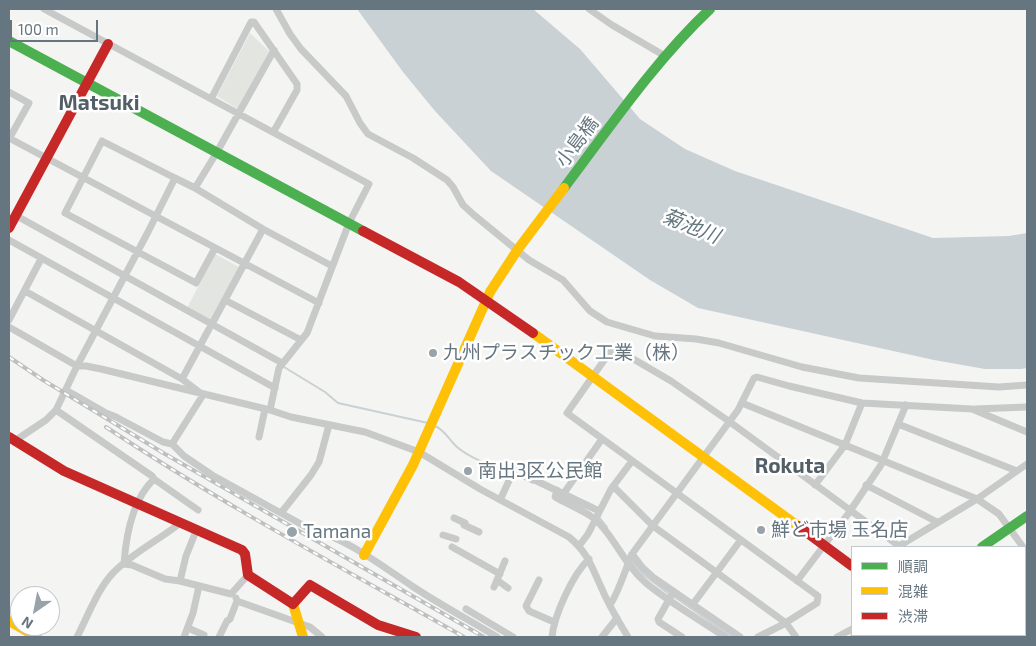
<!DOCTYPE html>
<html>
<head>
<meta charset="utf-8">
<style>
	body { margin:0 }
	#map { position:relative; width:1036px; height:646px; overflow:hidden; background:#f4f4f3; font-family:"Exo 2","Noto Sans JP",sans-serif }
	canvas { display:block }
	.frame { position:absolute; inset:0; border:10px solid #667681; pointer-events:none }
	.legend { position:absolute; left:851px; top:546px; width:175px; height:90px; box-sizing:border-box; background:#fff; border:1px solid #c2c8cd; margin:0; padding:6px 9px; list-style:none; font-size:15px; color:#667681 }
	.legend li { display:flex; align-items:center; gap:10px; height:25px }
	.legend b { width:25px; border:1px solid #c2c8cd }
	.north { position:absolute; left:10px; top:586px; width:50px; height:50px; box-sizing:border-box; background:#fff; border:1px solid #c2c8cd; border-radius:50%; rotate:213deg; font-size:14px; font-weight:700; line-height:20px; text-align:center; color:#667681 }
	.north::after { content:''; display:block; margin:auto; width:18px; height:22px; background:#98a2a9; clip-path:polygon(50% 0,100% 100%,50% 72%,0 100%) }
	.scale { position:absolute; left:10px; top:20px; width:88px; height:22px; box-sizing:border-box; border:2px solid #667681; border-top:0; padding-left:6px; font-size:15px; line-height:18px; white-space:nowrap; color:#667681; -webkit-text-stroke:4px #fff; paint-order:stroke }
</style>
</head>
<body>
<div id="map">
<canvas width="1036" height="646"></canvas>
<div class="frame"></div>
<ul class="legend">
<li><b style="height:6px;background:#4caf50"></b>順調</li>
<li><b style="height:6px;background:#ffc107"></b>混雑</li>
<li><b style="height:6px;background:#c62828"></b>渋滞</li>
</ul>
<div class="north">N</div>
<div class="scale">100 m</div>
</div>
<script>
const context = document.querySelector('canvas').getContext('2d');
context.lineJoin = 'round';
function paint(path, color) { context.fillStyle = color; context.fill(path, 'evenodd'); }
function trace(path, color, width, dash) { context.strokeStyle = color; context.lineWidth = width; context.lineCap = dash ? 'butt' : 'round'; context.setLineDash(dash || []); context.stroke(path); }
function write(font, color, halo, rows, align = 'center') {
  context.font = font + ' "Exo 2","Noto Sans JP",sans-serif'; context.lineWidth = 5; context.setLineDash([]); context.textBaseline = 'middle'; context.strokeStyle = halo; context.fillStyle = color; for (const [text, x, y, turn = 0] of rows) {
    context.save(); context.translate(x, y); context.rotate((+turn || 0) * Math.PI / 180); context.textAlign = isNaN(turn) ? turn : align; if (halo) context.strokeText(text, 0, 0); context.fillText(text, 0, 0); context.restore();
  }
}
paint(new Path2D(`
	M 250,33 L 269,51 L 238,109 L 217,96 Z
	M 215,254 L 239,267 L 211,320 L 187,308 Z`), '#e3e6e0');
paint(new Path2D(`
	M 357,9 L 533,9 L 580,49 L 640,119 L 685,149 L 735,171 L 933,238 L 1009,236 L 1027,233 L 1027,368 L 1021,369 L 985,369 L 934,360 L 698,308 L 650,280 L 491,171 L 435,111 L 403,72 Z`), '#c9d1d4');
trace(new Path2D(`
	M 284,367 L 325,392 L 338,403 L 428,423
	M 435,426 C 445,430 449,440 457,447 C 471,459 493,466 510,473
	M 514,474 L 533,483
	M 599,517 L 607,527
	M 632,561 L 644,575 L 669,594
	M 673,596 L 732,637`), '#c9d1d4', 2);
trace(new Path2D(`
	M 44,9 L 369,184 L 349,223 L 307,333 L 279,368 L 270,410
	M 276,9 L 290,34 L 301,49 L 346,96 L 360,123 L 368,134 L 413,158 L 447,180 L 453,187 L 463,205 L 474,215 L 529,260 L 563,280 L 590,311 L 607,322 L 655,336 L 696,339 L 719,343 L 802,367 L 859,378 L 999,387 L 1027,385
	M 589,9 L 612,25 L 665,56
	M 9,92 L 29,103 L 9,139
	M 211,99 L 251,22 L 254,22 L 297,84 L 297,90 L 274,131
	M 9,138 L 319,303
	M 175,178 L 102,141 L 65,213 L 196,283 L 215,248
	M 195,188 L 263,229 L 332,266
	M 15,215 L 282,363
	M 9,240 L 275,388
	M 25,291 L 182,379 L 203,395 L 172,444
	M 225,300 L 301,340
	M 9,320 L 41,259
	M 212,324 L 263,229
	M 9,327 L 77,366 L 86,366 L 101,369 L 270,410 L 291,417 L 365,432 L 419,452 L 480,489 L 569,537 C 589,554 591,566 602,589 C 609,606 619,622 628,637
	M 182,379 L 209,329
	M 66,390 L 106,413 L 116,417 L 163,442 L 172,444 L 184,456 L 212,475 L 308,528 C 346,538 379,564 412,586 C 439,604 469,620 497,637
	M 742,403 L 977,499 L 999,514 L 1023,547
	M 975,409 L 1027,407
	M 56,410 L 152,476 L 154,479 C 132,500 126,535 124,564
	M 898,424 L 1017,471
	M 259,437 L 265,409
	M 17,442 L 19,438 L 46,420 L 56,410 L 77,366 L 148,232 L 175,178 L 195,188 L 217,152 L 274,50
	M 154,479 L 198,510
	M 815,485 L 845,445 L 862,403
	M 866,485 L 937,522
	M 613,486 L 653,526 L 786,623 L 796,637
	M 557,490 L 555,497 C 567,504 581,509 592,517 C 613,533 624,565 646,583 C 670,603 699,619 725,637
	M 564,493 L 602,439
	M 500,500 L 514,470 L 599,511
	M 281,513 L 311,475 L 319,462 L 329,425
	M 454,518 L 465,523
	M 464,525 L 479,532
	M 443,535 L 456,539
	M 579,546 L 588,534 L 611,489 L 632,461
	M 452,547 L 500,574
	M 632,554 L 642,567 L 654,578 L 740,637
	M 124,564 L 132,565 L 165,579 L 180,581 L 231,594 L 248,575
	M 1025,565 L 1027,563
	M 497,580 L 508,588
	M 539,580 L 526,606 L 529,611 L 554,622
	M 180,581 L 186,556 L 196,531
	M 797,581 L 848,514 L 881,465 L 906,405
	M 494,587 L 505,561
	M 671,596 L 658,619 L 659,622 L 682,637
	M 237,601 L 310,627 L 322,637
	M 610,604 C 616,599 627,565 632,554 L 738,410 L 754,378 L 757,377 L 789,386 L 862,403 L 972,409 L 1027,432
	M 693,604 L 740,541
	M 466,609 L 513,637
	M 1025,610 L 1027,608
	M 188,628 L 204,635
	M 962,635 L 965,637
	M 77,637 C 88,616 97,590 113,573 C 130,555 155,542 175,527 L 179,523
	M 184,637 L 193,613 L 199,586
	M 219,637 L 227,621 L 230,619 L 237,601 L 236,598
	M 552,637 C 554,615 573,574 589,559
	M 602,637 L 617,618
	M 758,637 L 782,625 L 817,603 L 818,596 L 567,413 L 612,349 L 618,350 L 671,381 L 730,422 L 899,546 L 977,499 L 1027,464
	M 837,637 L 852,629
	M 1019,637 L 1021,635`), '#c8caca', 7);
trace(new Path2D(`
	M 9,41 L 363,231
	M 564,188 C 610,127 654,62 710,9
	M 982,547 L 1027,516`), '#4caf50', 10);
trace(new Path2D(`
	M 533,333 L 798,526
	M 364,555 L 413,465 L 490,292 L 518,249 L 564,188
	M 293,604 L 303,637
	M 9,621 L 37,637
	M 947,635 L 950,637
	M 855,637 L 859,635`), '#ffc107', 10);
trace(new Path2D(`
	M 9,228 L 108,44
	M 363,231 L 459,282 L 533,333
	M 9,437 L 64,471 L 242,550 L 245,554 L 248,575 L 293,604 L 310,585 L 378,625 L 416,637
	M 798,526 L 852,566`), '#c62828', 10);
const rail = new Path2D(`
	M 9,357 L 43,380 L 165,454 L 484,637
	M 106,427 C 222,504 344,569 464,637`);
trace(rail, '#bebfc0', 4);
trace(rail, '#fff', 2, [5.5]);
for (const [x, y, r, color] of [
	[433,353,5,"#98a2a9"],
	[468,471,5,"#98a2a9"],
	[761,530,5,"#98a2a9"],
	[292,532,6,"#98a2a9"]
]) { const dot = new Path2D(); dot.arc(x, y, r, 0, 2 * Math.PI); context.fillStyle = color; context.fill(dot); trace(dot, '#fff', 2); }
write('19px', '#667681', '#fff', [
	["小島橋",577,142,-53]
]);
write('19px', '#667681', '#fff', [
	["九州プラスチック工業（株）",443,353],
	["南出3区公民館",478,471],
	["鮮ど市場 玉名店",771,530],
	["Tamana",303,532]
], 'left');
write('italic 20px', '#62777e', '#fff', [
	["菊池川",691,226,22]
]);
write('bold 21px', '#535f67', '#fff', [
	["Matsuki",99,103],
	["Rokuta",790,466]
]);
</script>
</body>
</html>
